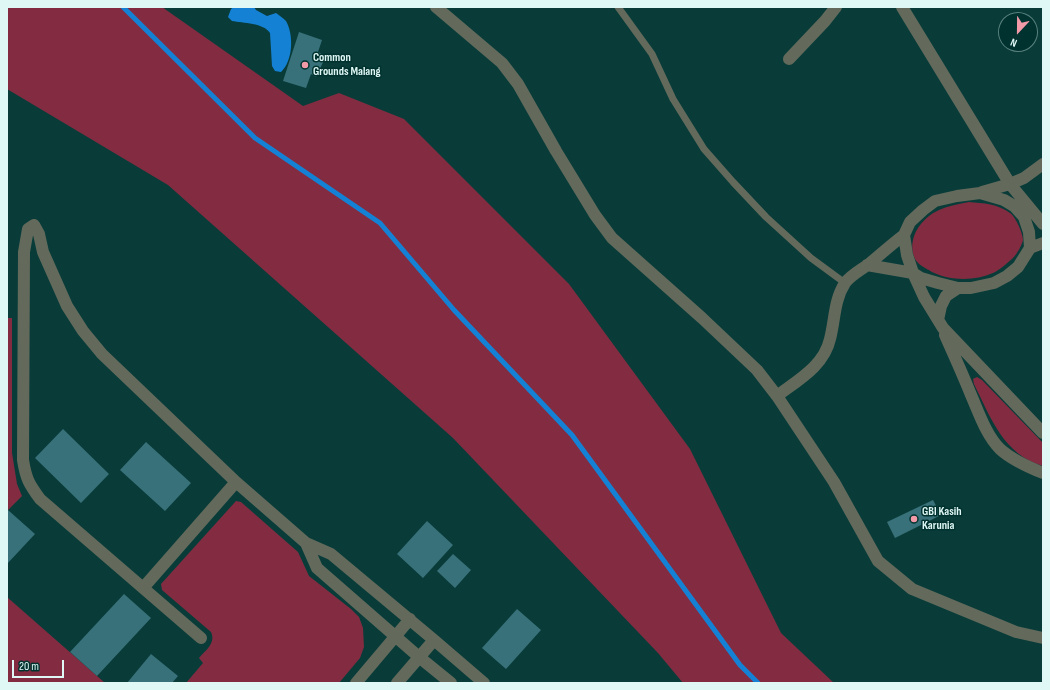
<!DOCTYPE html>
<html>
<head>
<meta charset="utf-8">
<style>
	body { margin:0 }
	#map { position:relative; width:1050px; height:690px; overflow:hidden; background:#093c39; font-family:"Sofia Sans Condensed",sans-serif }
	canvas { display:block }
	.frame { position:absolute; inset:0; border:8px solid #dff8f5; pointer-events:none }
	.north { position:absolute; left:998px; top:12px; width:40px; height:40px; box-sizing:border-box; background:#00322f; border:1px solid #59817e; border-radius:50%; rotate:202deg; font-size:11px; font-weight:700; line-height:16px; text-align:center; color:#dff8f5 }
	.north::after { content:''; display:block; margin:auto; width:14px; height:18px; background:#f39aa9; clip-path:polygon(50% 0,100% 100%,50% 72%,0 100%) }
	.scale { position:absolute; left:12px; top:660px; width:52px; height:18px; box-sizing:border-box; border:2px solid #dff8f5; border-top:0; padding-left:5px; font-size:12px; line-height:14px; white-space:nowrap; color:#dff8f5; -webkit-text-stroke:3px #00322f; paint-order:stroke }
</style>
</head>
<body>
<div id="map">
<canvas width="1050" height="690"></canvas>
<div class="frame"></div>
<div class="north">N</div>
<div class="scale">20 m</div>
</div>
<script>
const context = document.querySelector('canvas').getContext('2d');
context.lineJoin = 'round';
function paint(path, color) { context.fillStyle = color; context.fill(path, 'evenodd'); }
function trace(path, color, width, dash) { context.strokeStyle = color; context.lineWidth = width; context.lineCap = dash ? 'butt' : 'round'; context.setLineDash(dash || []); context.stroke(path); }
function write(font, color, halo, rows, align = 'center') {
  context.font = font + ' "Sofia Sans Condensed",sans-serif'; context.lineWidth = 3; context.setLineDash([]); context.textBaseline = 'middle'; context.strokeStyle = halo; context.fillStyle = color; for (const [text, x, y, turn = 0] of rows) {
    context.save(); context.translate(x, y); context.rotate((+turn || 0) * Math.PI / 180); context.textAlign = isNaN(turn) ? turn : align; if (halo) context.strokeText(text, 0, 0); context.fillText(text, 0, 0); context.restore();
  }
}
paint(new Path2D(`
	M 7,7 L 162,7 L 303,106 L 339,93 L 404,119 L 569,284 L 690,449 L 781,633 L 834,683 L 683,683 L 658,653 L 453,438 L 168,185 L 7,89 Z
	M 969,202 C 983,203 998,204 1010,213 C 1015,216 1023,233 1023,240 C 1022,245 1017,254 1013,258 C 1007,263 1000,270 993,273 C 975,281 950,281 932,272 C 926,268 918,265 915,259 C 906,239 921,218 939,210 C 948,206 959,204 969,202 Z
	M 7,318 L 12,318 L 12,453 L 17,484 L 22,496 L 7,511 Z
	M 977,377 L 982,380 L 1043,443 L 1043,466 C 1003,454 991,418 974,384 L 973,379 Z
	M 236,501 L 241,502 L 298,552 L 309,576 L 351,609 L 359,617 L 363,628 L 364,647 L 360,658 L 339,683 L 186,683 L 203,663 L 199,658 C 206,650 216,643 211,632 L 162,590 L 161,584 Z
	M 7,597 L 105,683 L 7,683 Z`), '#832c41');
paint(new Path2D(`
	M 234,7 L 254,7 L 256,10 L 267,16 L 276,13 C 279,15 283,18 286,21 C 294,35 293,61 281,72 L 275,71 L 272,66 L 270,33 C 264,23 243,23 232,21 L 228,17 L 231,9 Z`), '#1481d4');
trace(new Path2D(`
	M 123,7 L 255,138 L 380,223 L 454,310 L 572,435 L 740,665 L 758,683`), '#1481d4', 5);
paint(new Path2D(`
	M 299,32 L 322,40 L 318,52 L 326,56 L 316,77 L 311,74 L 306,88 L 283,81 Z
	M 63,429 L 109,474 L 81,503 L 35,458 Z
	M 146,442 L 191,483 L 165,511 L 120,470 Z
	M 933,500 L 941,515 L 895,538 L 887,522 Z
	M 8,510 L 35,534 L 7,564 L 7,511 Z
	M 427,521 L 453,545 L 423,578 L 397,554 Z
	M 453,554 L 471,570 L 455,588 L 437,571 Z
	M 124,594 L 151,618 L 97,676 L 70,652 Z
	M 517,609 L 541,630 L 506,669 L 482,648 Z
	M 151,654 L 178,676 L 172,683 L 127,683 Z`), '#38717a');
trace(new Path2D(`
	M 618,7 L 652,54 L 673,99 L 704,149 L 733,182 L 766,217 L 811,258 L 845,283`), '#636a5c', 7);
trace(new Path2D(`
	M 436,7 L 502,63 L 518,84 L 556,151 L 595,215 L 612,238 L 702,318 L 757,370 L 777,396 L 834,482 L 878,561 L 912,589 L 1016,632 L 1043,638
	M 902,7 L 1010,184 L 1043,224
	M 789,59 L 825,21 L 836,7
	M 982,192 L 1010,184 L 1024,178 L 1043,164
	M 980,193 L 1004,200 L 1014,206 L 1024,217 L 1029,232 L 1030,248 L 1018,267 L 1007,276 L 994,283 L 971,288 L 958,288 L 938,283 L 921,278 L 913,273 L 907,255 L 904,235 L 910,222 L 923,210 L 935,201 L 957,196 Z
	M 1030,248 L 1043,243
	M 867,265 L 913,273 L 924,297 L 943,328 L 1043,433
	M 938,320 L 941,306 L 946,296 L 958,288
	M 945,335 C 954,355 963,375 971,395 C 979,413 986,435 1000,449 C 1012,460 1028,467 1043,473
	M 777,396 C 798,380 824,366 830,339 C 835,320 834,300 845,283 C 851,275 861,270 869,264 C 881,254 892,244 904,235
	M 306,543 L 317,568 L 419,657 L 451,683
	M 143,588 L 236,482
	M 201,638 L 40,499 C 29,484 26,479 23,460 L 24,252 L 28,229 L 34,225 L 39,234 L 43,252 L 67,306 L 83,331 L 102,354 L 236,482 L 306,543 L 331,554 L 434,640 L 484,683
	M 356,683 L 410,619
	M 397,683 L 434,640`), '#636a5c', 12);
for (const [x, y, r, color] of [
	[305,65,4,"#f39aa9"],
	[914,519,4,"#f39aa9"]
]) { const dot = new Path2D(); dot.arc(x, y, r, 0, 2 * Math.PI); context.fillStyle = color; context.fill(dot); trace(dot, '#00322f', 1.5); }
write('bold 12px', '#dff8f5', '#00322f', [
	["Common",313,58],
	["Grounds Malang",313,72],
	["GBI Kasih",922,512],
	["Karunia",922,526]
], 'left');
</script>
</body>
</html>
